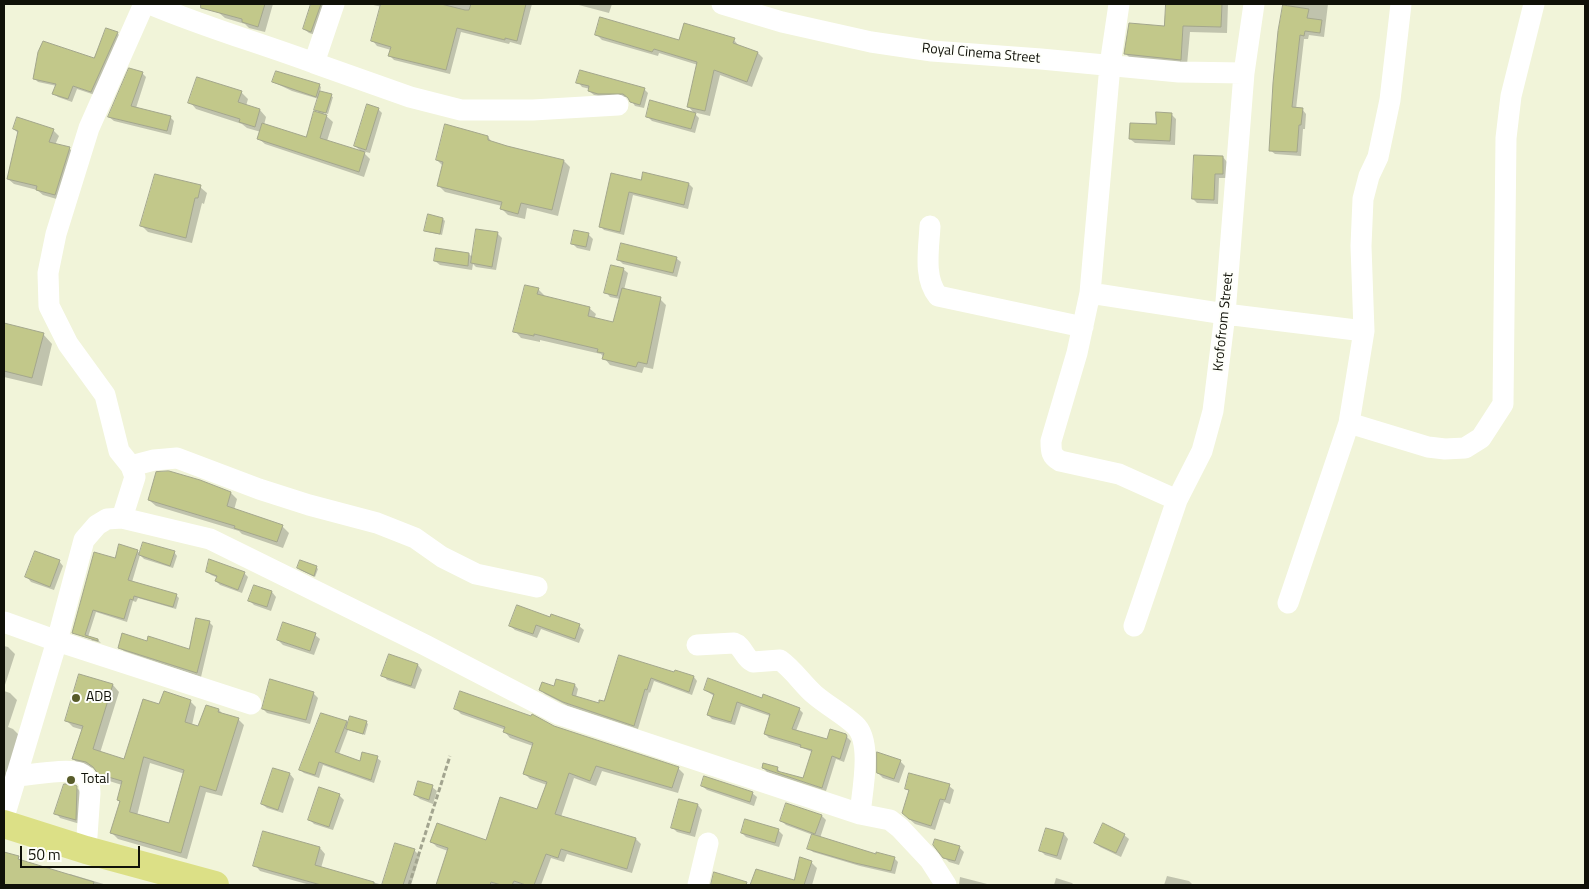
<!DOCTYPE html>
<html>
<head>
<meta charset="utf-8">
<style>
	body { margin:0 }
	#map { position:relative; width:1589px; height:889px; overflow:hidden; background:#f1f4d9; font-family:"Titillium Web",sans-serif }
	canvas { display:block }
	.frame { position:absolute; inset:0; border:5px solid #101108; pointer-events:none }
	.scale { position:absolute; left:20px; top:846px; width:120px; height:22px; box-sizing:border-box; border:2px solid #101108; border-top:0; padding-left:6px; font-size:15px; line-height:18px; white-space:nowrap; color:#101108; -webkit-text-stroke:4px #fefffa; paint-order:stroke }
</style>
</head>
<body>
<div id="map">
<canvas width="1589" height="889"></canvas>
<div class="frame"></div>
<div class="scale">50 m</div>
</div>
<script>
const context = document.querySelector('canvas').getContext('2d');
context.lineJoin = 'round';
function paint(path, color) { context.fillStyle = color; context.fill(path, 'evenodd'); }
function trace(path, color, width, dash) { context.strokeStyle = color; context.lineWidth = width; context.lineCap = dash ? 'butt' : 'round'; context.setLineDash(dash || []); context.stroke(path); }
function write(font, color, halo, rows, align = 'center') {
  context.font = font + ' "Titillium Web",sans-serif'; context.lineWidth = 4; context.setLineDash([]); context.textBaseline = 'middle'; context.strokeStyle = halo; context.fillStyle = color; for (const [text, x, y, turn = 0] of rows) {
    context.save(); context.translate(x, y); context.rotate((+turn || 0) * Math.PI / 180); context.textAlign = isNaN(turn) ? turn : align; if (halo) context.strokeText(text, 0, 0); context.fillText(text, 0, 0); context.restore();
  }
}
paint(new Path2D(`
	M 220,4 L 273,4 L 265,32 L 249,28 L 245,24 L 225,18 L 218,12 Z
	M 313,4 L 327,4 L 316,35 L 309,33 L 304,29 Z
	M 369,4 L 532,4 L 521,45 L 510,42 L 509,44 L 461,32 L 450,74 L 394,60 L 390,56 L 391,50 L 377,46 L 373,41 L 382,7 Z
	M 575,4 L 612,4 L 609,13 Z
	M 1167,4 L 1228,4 L 1227,33 L 1190,32 L 1187,65 L 1132,60 L 1126,54 L 1165,27 Z
	M 1288,4 L 1328,4 L 1324,37 L 1309,35 L 1308,39 L 1304,39 L 1296,109 L 1302,109 L 1306,114 L 1305,129 L 1303,129 L 1301,156 L 1275,154 L 1270,150 Z
	M 117,33 L 121,37 L 95,95 L 77,89 L 72,102 L 58,97 L 54,94 L 57,86 L 38,82 L 34,78 L 95,59 Z
	M 596,34 L 680,42 L 734,40 L 739,46 L 758,53 L 763,58 L 752,87 L 720,75 L 710,116 L 693,112 L 688,106 L 698,65 L 659,53 L 658,56 L 602,40 Z
	M 142,73 L 146,77 L 136,108 L 170,117 L 174,121 L 171,135 L 114,121 L 109,117 Z
	M 273,82 L 319,85 L 321,87 L 320,92 L 333,97 L 328,114 L 323,113 L 333,122 L 327,141 L 362,152 L 355,146 L 378,109 L 382,113 L 370,153 L 362,151 L 370,159 L 364,177 L 265,144 L 259,139 L 261,132 L 247,128 L 242,124 L 196,109 L 190,102 L 241,92 L 248,99 L 246,106 L 260,110 L 266,117 L 264,125 L 307,138 L 321,115 L 315,109 L 319,99 L 292,91 Z
	M 578,82 L 644,89 L 648,93 L 644,108 L 635,106 L 629,97 L 603,97 L 594,95 L 589,91 L 590,89 L 582,87 Z
	M 695,114 L 699,118 L 695,133 L 652,121 L 647,116 Z
	M 1171,114 L 1176,119 L 1175,145 L 1135,143 L 1130,139 L 1157,125 Z
	M 14,129 L 53,130 L 59,136 L 55,145 L 69,148 L 75,154 L 60,200 L 43,195 L 37,190 L 14,184 L 8,179 L 19,134 Z
	M 488,137 L 492,142 L 564,161 L 570,167 L 558,216 L 527,208 L 525,219 L 508,215 L 502,209 L 502,206 L 445,192 L 439,186 L 444,167 L 437,160 Z
	M 1223,157 L 1227,162 L 1227,178 L 1219,178 L 1218,204 L 1197,203 L 1193,199 Z
	M 612,174 L 642,182 L 689,184 L 693,188 L 688,209 L 633,195 L 624,235 L 604,230 L 600,226 Z
	M 200,187 L 207,193 L 204,204 L 202,203 L 192,243 L 148,232 L 142,226 Z
	M 443,219 L 445,221 L 442,235 L 428,232 L 426,230 Z
	M 497,233 L 502,238 L 496,270 L 476,267 L 473,264 L 472,270 L 440,265 L 435,261 L 469,254 L 473,258 Z
	M 588,234 L 593,239 L 590,251 L 577,248 L 572,243 Z
	M 676,258 L 681,262 L 677,277 L 623,264 L 618,259 Z
	M 623,269 L 628,273 L 624,290 L 660,299 L 666,305 L 653,369 L 644,367 L 642,373 L 610,365 L 601,354 L 540,340 L 540,342 L 521,338 L 515,331 L 538,289 L 544,295 L 544,297 L 589,308 L 596,314 L 594,319 L 614,323 L 620,299 L 610,297 L 606,292 Z
	M 4,325 L 43,334 L 52,344 L 42,386 L 4,377 Z
	M 231,493 L 237,499 L 234,510 L 282,526 L 289,533 L 283,548 L 242,534 L 239,531 L 156,506 L 149,500 Z
	M 137,551 L 141,554 L 174,552 L 177,556 L 173,568 L 144,559 L 140,555 L 132,582 L 176,595 L 179,598 L 176,609 L 138,598 L 136,602 L 133,601 L 127,622 L 96,612 L 88,637 L 75,633 L 75,634 L 74,632 L 116,560 Z
	M 59,561 L 63,566 L 54,590 L 31,582 L 27,577 Z
	M 316,567 L 318,569 L 315,577 L 300,570 Z
	M 208,572 L 244,573 L 248,577 L 242,593 L 220,585 L 216,581 L 218,578 L 211,575 Z
	M 255,587 L 272,592 L 276,597 L 271,611 L 254,605 L 250,601 Z
	M 551,618 L 579,626 L 584,630 L 579,643 L 541,629 L 537,638 L 515,630 L 510,626 Z
	M 209,622 L 213,626 L 201,677 L 124,651 L 119,647 L 147,642 L 190,650 Z
	M 315,635 L 320,639 L 314,655 L 283,645 L 278,640 Z
	M 77,636 L 93,641 L 89,637 L 98,640 L 101,643 Z
	M 4,646 L 8,647 L 15,654 L 4,688 Z
	M 389,656 L 418,665 L 422,670 L 415,689 L 387,680 L 383,675 Z
	M 620,656 L 675,674 L 676,671 L 694,677 L 697,681 L 692,695 L 654,681 L 650,693 L 649,692 L 638,729 L 568,706 L 545,694 L 541,690 L 575,685 L 578,689 L 576,697 L 599,704 L 605,703 Z
	M 80,675 L 113,685 L 119,692 L 100,753 L 125,760 L 160,706 L 190,701 L 196,707 L 192,725 L 198,727 L 219,710 L 224,715 L 238,719 L 244,725 L 222,796 L 206,792 L 187,859 L 118,839 L 112,833 L 120,802 L 118,800 L 122,785 L 106,780 L 93,768 L 80,765 L 73,759 L 83,730 L 73,727 L 66,720 ZM 150,763 L 185,774 L 170,825 L 137,816 Z
	M 271,681 L 314,694 L 318,698 L 310,724 L 267,713 L 263,709 Z
	M 705,690 L 763,699 L 799,709 L 803,713 L 796,731 L 827,740 L 845,735 L 851,741 L 844,762 L 836,759 L 826,791 L 767,772 L 763,768 L 777,768 L 781,773 L 804,780 L 812,752 L 803,748 L 769,738 L 765,734 L 770,716 L 741,706 L 735,725 L 712,719 L 708,715 L 714,696 Z
	M 4,691 L 10,693 L 17,700 L 8,727 L 13,729 L 20,736 L 4,786 Z
	M 455,708 L 554,727 L 678,768 L 684,774 L 678,793 L 602,771 L 596,786 L 574,778 L 561,817 L 636,839 L 641,844 L 632,873 L 567,854 L 564,862 L 551,858 L 541,885 L 438,885 L 448,851 L 437,847 L 432,842 L 487,842 L 538,811 L 547,785 L 530,779 L 524,773 L 533,746 L 510,738 L 505,732 L 506,730 L 461,714 Z
	M 346,722 L 349,725 L 366,722 L 368,724 L 365,735 L 348,730 L 339,754 L 360,762 L 377,758 L 381,761 L 374,783 L 323,765 L 319,778 L 304,773 L 300,770 Z
	M 900,761 L 905,766 L 899,783 L 883,778 L 878,773 Z
	M 274,769 L 290,774 L 294,779 L 283,813 L 267,808 L 262,804 Z
	M 75,786 L 80,791 L 80,824 L 60,818 L 56,813 Z
	M 702,786 L 752,793 L 757,797 L 754,806 L 707,790 Z
	M 949,786 L 954,790 L 950,804 L 944,802 L 935,830 L 915,824 L 908,818 L 910,792 L 906,788 Z
	M 432,787 L 437,791 L 433,804 L 420,799 L 415,795 Z
	M 339,795 L 344,800 L 333,830 L 314,824 L 310,820 Z
	M 680,800 L 698,805 L 702,810 L 695,837 L 677,832 L 672,827 Z
	M 822,816 L 826,820 L 820,838 L 877,855 L 894,858 L 898,862 L 895,874 L 860,866 L 813,852 L 809,848 L 813,835 L 786,825 L 781,820 Z
	M 778,830 L 783,835 L 779,847 L 746,837 L 742,833 Z
	M 264,832 L 320,848 L 325,854 L 321,868 L 383,885 L 310,885 L 260,871 L 255,865 Z
	M 1064,834 L 1068,839 L 1061,860 L 1045,855 L 1040,850 Z
	M 1124,835 L 1129,839 L 1121,857 L 1100,847 L 1095,843 Z
	M 396,845 L 414,850 L 420,856 L 411,885 L 383,885 Z
	M 959,847 L 964,852 L 959,865 L 949,862 L 944,857 Z
	M 4,854 L 18,858 L 22,861 L 69,876 L 70,874 L 107,885 L 4,885 Z
	M 811,862 L 817,868 L 812,885 L 752,885 L 757,870 L 795,881 Z
	M 1167,876 L 1189,881 L 1193,885 L 1164,885 Z
	M 960,877 L 991,885 L 959,885 Z
	M 1056,878 L 1072,883 L 1074,885 L 1054,885 Z`), '#0003');
const building = new Path2D(`
	M 201,4 L 265,4 L 258,27 L 242,22 L 242,19 L 201,8 Z
	M 311,4 L 321,4 L 311,32 L 303,29 Z
	M 381,4 L 441,4 L 465,10 L 469,10 L 471,4 L 526,4 L 517,41 L 505,38 L 505,40 L 457,28 L 446,70 L 388,56 L 391,47 L 371,41 Z
	M 1166,4 L 1222,4 L 1221,27 L 1183,26 L 1181,60 L 1124,54 L 1129,23 L 1164,26 Z
	M 1283,5 L 1309,9 L 1307,18 L 1322,20 L 1320,33 L 1305,31 L 1304,36 L 1300,35 L 1292,107 L 1303,108 L 1301,125 L 1299,125 L 1297,152 L 1269,151 L 1273,83 L 1278,31 Z
	M 600,17 L 679,40 L 684,23 L 735,38 L 733,43 L 758,52 L 747,82 L 714,70 L 705,111 L 687,107 L 697,62 L 654,49 L 652,52 L 595,35 Z
	M 106,28 L 118,32 L 91,92 L 73,86 L 68,99 L 52,94 L 56,84 L 33,79 L 38,52 L 43,41 L 94,58 Z
	M 129,68 L 143,72 L 131,106 L 171,116 L 167,131 L 108,117 Z
	M 580,70 L 645,88 L 640,105 L 630,102 L 628,98 L 623,94 L 598,94 L 588,91 L 589,86 L 576,83 Z
	M 276,71 L 320,84 L 316,97 L 272,82 Z
	M 197,77 L 242,91 L 238,102 L 260,109 L 255,127 L 239,122 L 240,119 L 188,103 Z
	M 320,91 L 332,94 L 326,113 L 314,110 Z
	M 650,100 L 696,113 L 691,129 L 646,117 Z
	M 367,104 L 379,108 L 366,150 L 354,146 Z
	M 314,111 L 327,115 L 320,138 L 365,152 L 359,172 L 257,139 L 262,123 L 306,137 Z
	M 1156,112 L 1172,113 L 1170,141 L 1129,139 L 1130,123 L 1156,124 Z
	M 17,117 L 54,129 L 49,142 L 70,147 L 55,195 L 36,190 L 37,186 L 7,179 L 18,131 L 13,129 Z
	M 445,124 L 488,136 L 488,140 L 507,146 L 564,160 L 552,210 L 521,203 L 518,214 L 500,209 L 502,202 L 437,186 L 443,162 L 436,160 Z
	M 1194,155 L 1223,156 L 1223,174 L 1215,174 L 1214,200 L 1192,199 Z
	M 643,172 L 689,183 L 684,205 L 629,192 L 620,232 L 599,227 L 611,173 L 641,180 Z
	M 155,174 L 201,185 L 198,198 L 195,198 L 186,238 L 140,226 Z
	M 428,214 L 443,218 L 440,234 L 424,231 Z
	M 476,229 L 498,232 L 492,267 L 471,263 Z
	M 574,230 L 589,233 L 586,247 L 571,244 Z
	M 621,243 L 677,257 L 673,273 L 617,260 Z
	M 436,248 L 469,253 L 468,266 L 434,261 Z
	M 611,265 L 624,268 L 617,296 L 604,293 Z
	M 525,285 L 539,288 L 537,294 L 590,307 L 588,316 L 613,322 L 622,288 L 661,297 L 647,364 L 638,362 L 636,367 L 602,359 L 604,353 L 597,352 L 598,349 L 534,334 L 534,336 L 513,332 Z
	M 4,323 L 44,333 L 32,378 L 4,371 Z
	M 169,471 L 200,480 L 231,492 L 227,506 L 283,525 L 277,542 L 234,528 L 235,526 L 148,500 L 156,472 Z
	M 143,542 L 175,551 L 170,566 L 139,555 Z
	M 119,544 L 138,550 L 128,580 L 177,594 L 173,607 L 134,596 L 133,600 L 130,599 L 124,619 L 93,610 L 85,635 L 98,639 L 98,641 L 72,633 L 94,552 L 115,558 Z
	M 35,551 L 60,560 L 50,587 L 25,577 Z
	M 209,559 L 245,572 L 238,590 L 215,581 L 217,576 L 206,572 Z
	M 300,560 L 317,566 L 314,576 L 297,568 Z
	M 254,585 L 272,591 L 267,607 L 248,601 Z
	M 517,605 L 550,617 L 551,614 L 580,624 L 575,639 L 536,625 L 533,634 L 509,626 Z
	M 196,618 L 210,621 L 197,673 L 118,648 L 122,633 L 147,641 L 148,636 L 189,649 Z
	M 283,622 L 316,633 L 310,651 L 277,640 Z
	M 389,654 L 418,664 L 411,686 L 381,676 Z
	M 619,655 L 674,672 L 675,670 L 694,676 L 689,692 L 651,678 L 647,690 L 645,689 L 634,726 L 563,702 L 539,690 L 542,682 L 554,686 L 556,679 L 575,684 L 572,695 L 599,703 L 599,700 L 604,701 Z
	M 79,674 L 113,684 L 93,749 L 124,759 L 143,699 L 159,704 L 164,691 L 191,700 L 185,722 L 198,726 L 206,705 L 219,709 L 218,712 L 239,718 L 216,791 L 200,786 L 181,853 L 110,833 L 120,801 L 117,800 L 122,781 L 98,774 L 93,767 L 86,762 L 72,759 L 83,726 L 65,721 ZM 144,757 L 184,770 L 169,823 L 130,812 Z
	M 708,678 L 762,698 L 763,694 L 800,708 L 792,729 L 827,739 L 830,729 L 846,734 L 847,736 L 840,759 L 832,756 L 822,788 L 762,768 L 763,763 L 778,767 L 777,771 L 803,778 L 812,750 L 800,747 L 801,745 L 764,734 L 770,714 L 737,702 L 731,722 L 707,715 L 714,694 L 704,690 Z
	M 270,679 L 314,692 L 306,720 L 262,709 Z
	M 460,691 L 531,716 L 532,714 L 554,726 L 679,767 L 672,788 L 596,766 L 590,781 L 569,773 L 555,814 L 636,838 L 627,869 L 561,849 L 558,858 L 546,854 L 534,885 L 526,885 L 514,881 L 512,885 L 501,885 L 491,882 L 490,885 L 436,885 L 448,848 L 430,842 L 437,823 L 486,840 L 500,797 L 537,809 L 547,782 L 523,774 L 533,743 L 503,732 L 505,727 L 454,709 Z
	M 321,713 L 347,721 L 335,752 L 360,761 L 362,752 L 378,756 L 371,780 L 319,762 L 315,775 L 299,770 Z
	M 350,716 L 367,721 L 363,734 L 346,729 Z
	M 877,752 L 901,760 L 894,779 L 877,773 Z
	M 273,768 L 290,773 L 278,810 L 261,804 Z
	M 909,773 L 950,784 L 945,800 L 940,799 L 931,826 L 909,819 L 902,813 L 909,790 L 905,789 Z
	M 704,776 L 753,792 L 750,802 L 701,786 Z
	M 418,781 L 433,785 L 429,800 L 414,795 Z
	M 64,784 L 73,784 L 77,786 L 76,820 L 54,814 Z
	M 319,787 L 340,794 L 329,827 L 308,820 Z
	M 679,799 L 698,804 L 690,833 L 671,828 Z
	M 786,803 L 822,815 L 815,834 L 780,821 Z
	M 745,819 L 779,829 L 775,843 L 741,833 Z
	M 1103,823 L 1125,834 L 1116,853 L 1094,843 Z
	M 1046,828 L 1064,833 L 1057,856 L 1039,851 Z
	M 263,831 L 320,847 L 315,865 L 374,882 L 374,885 L 321,885 L 253,866 Z
	M 812,834 L 876,854 L 876,852 L 895,857 L 891,871 L 855,863 L 807,849 Z
	M 935,839 L 960,846 L 955,861 L 943,858 L 933,845 Z
	M 395,843 L 415,849 L 403,885 L 382,885 Z
	M 4,852 L 19,856 L 18,859 L 94,882 L 93,885 L 4,885 Z
	M 800,857 L 812,861 L 804,885 L 750,885 L 756,869 L 794,880 Z
	M 714,872 L 747,882 L 746,885 L 711,885 Z`);
paint(building, '#c2c88a');
trace(building, '#a3a68c', 1);
trace(new Path2D(`
	M 409,885 L 450,756`), '#a2a48f', 3, [5, 2.5]);
trace(new Path2D(`
	M 150,4 C 204,27 260,43 314,63 L 334,4
	M 722,4 L 782,22 L 871,42 L 932,51 L 1041,59 L 1179,72 L 1244,73
	M 1119,4 L 1110,65 L 1090,293 L 1077,353 L 1051,441 C 1051,451 1051,456 1060,461 L 1119,474 L 1177,500
	M 314,63 L 410,97 L 461,110 L 533,110 L 618,105
	M 930,226 C 929,248 923,278 938,296 L 1083,327
	M 1090,293 L 1225,314 L 1364,331
	M 1349,423 L 1428,447 L 1445,449 L 1465,448 L 1481,438 L 1503,404 L 1506,138 L 1511,96 L 1534,4
	M 131,466 L 154,460 L 177,458 L 259,489 L 309,505 L 377,523 L 415,538 L 442,557 L 476,574 L 537,587
	M 122,518 L 135,477 L 131,466 L 119,451 L 105,395 L 68,344 L 49,306 L 48,273 L 56,234 L 89,128 L 144,4
	M 1288,603 L 1349,423 L 1364,331 L 1361,246 L 1363,199 L 1369,176 L 1378,157 L 1390,100 L 1401,4
	M 4,622 L 57,641 L 4,817
	M 1134,626 L 1177,500 L 1202,451 L 1213,411 L 1225,314 L 1244,73 L 1254,4
	M 697,645 L 734,643 C 743,646 744,658 753,662 L 780,660 C 794,670 803,685 815,695 C 828,706 843,714 855,725 C 873,741 862,792 860,814
	M 251,704 L 57,641 L 84,540 L 97,525 L 107,519 L 122,518 L 210,539 L 425,645 L 558,714 L 860,814 L 890,820 L 900,828 L 930,860 L 946,885
	M 16,776 C 31,775 68,768 80,773 C 89,777 90,785 90,793 L 86,850
	M 698,885 L 708,843`), '#fff', 21);
trace(new Path2D(`
	M 4,824 L 86,850 L 215,885`), '#dce086', 28);
for (const [x, y, r, color] of [
	[76,698,5,"#585c2a"],
	[71,780,5,"#585c2a"]
]) { const dot = new Path2D(); dot.arc(x, y, r, 0, 2 * Math.PI); context.fillStyle = color; context.fill(dot); trace(dot, '#fefffa', 2); }
write('14px', '#101108', '#fefffa', [
	["Royal Cinema Street",981,54,5],
	["Krofofrom Street",1224,322,-84]
]);
write('14px', '#101108', '#fefffa', [
	["ADB",86,698],
	["Total",81,780]
], 'left');
</script>
</body>
</html>
